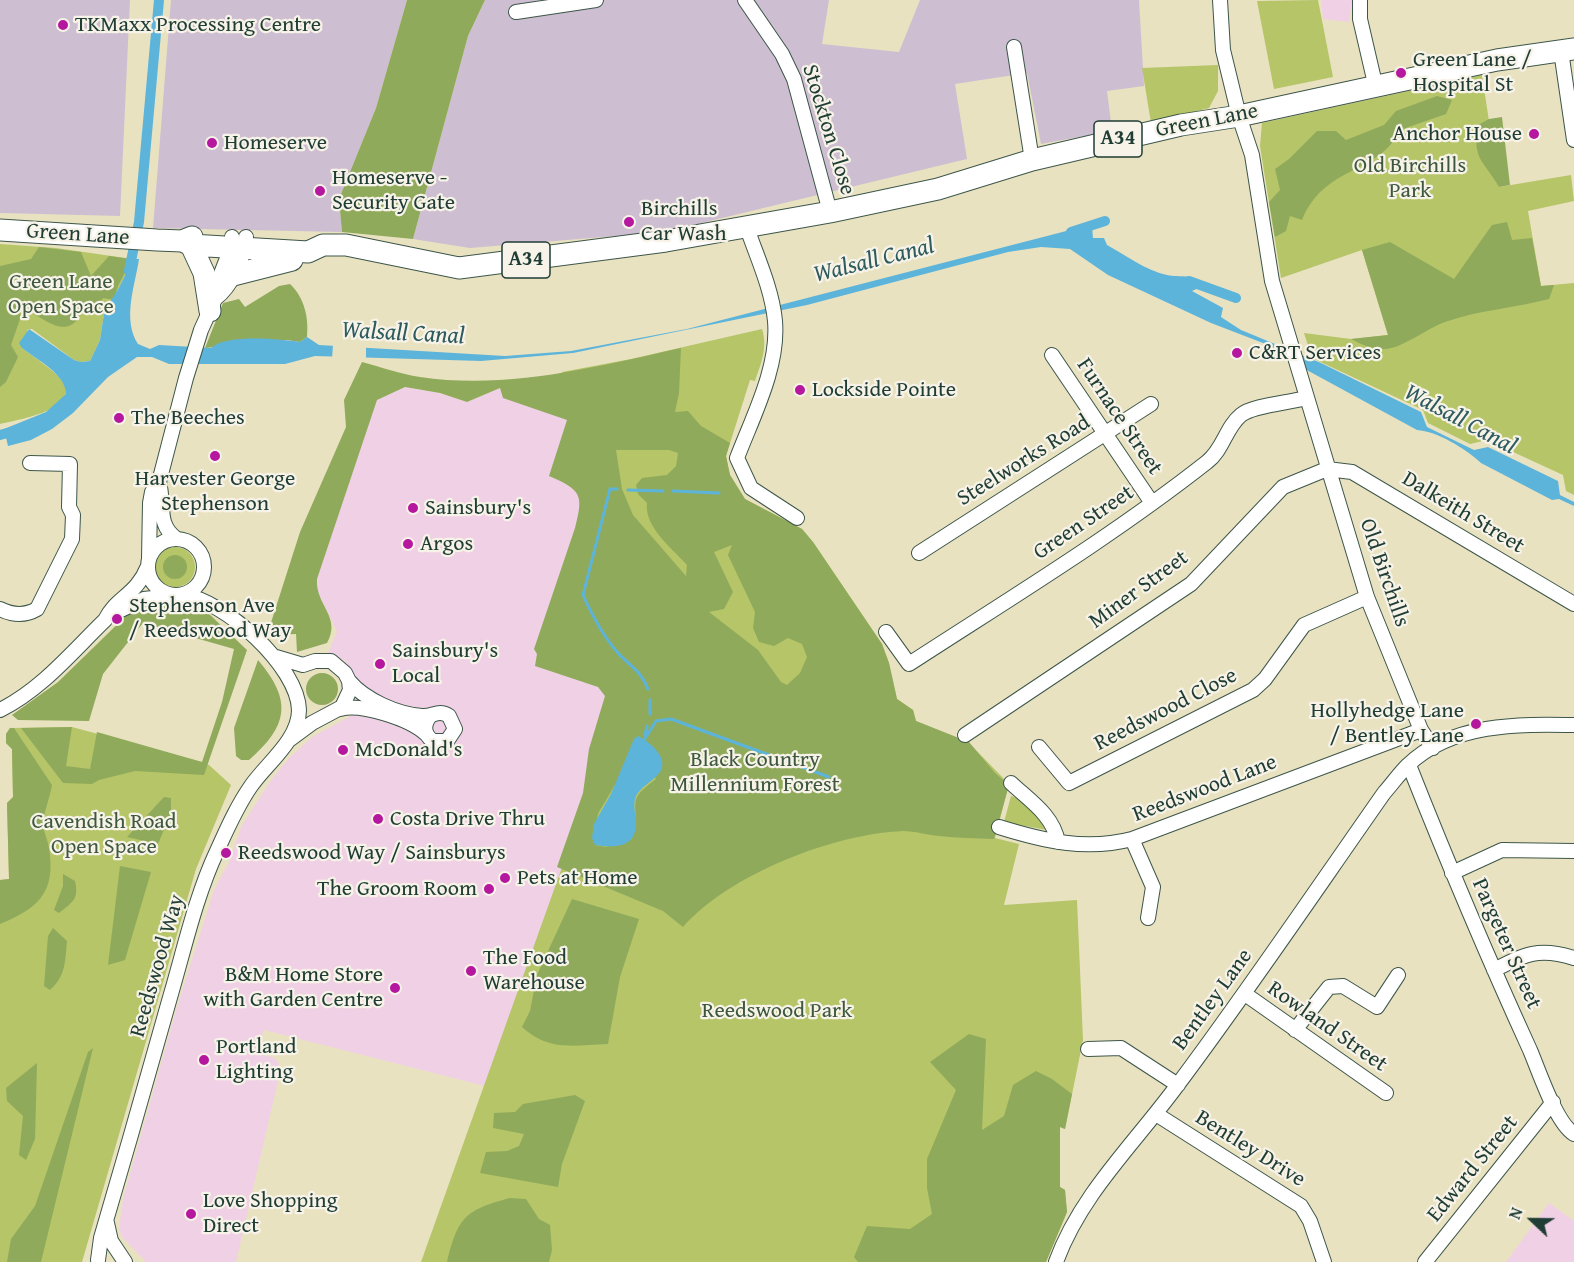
<!DOCTYPE html>
<html>
<head>
<meta charset="utf-8">
<style>
	body { margin:0 }
	#map { position:relative; width:1574px; height:1262px; overflow:hidden; background:#e9e2c1; font-family:"Gentium Book Plus",serif }
	canvas { display:block }
	.north { position:absolute; left:1502px; top:1190px; width:60px; height:60px; -webkit-text-stroke:4px #f7f3e8; paint-order:stroke; rotate:292deg; font-size:16px; font-weight:700; line-height:24px; text-align:center; color:#1f3d34 }
	.north::after { content:''; display:block; margin:auto; width:21px; height:27px; background:#1f3d34; clip-path:polygon(50% 0,100% 100%,50% 72%,0 100%) }
</style>
</head>
<body>
<div id="map">
<canvas width="1574" height="1262"></canvas>
<div class="north">N</div>
</div>
<script>
const context = document.querySelector('canvas').getContext('2d');
context.lineJoin = 'round';
function paint(path, color) { context.fillStyle = color; context.fill(path, 'evenodd'); }
function trace(path, color, width, dash) { context.strokeStyle = color; context.lineWidth = width; context.lineCap = dash ? 'butt' : 'round'; context.setLineDash(dash || []); context.stroke(path); }
function write(font, color, halo, rows, align = 'center') {
  context.font = font + ' "Gentium Book Plus",serif'; context.lineWidth = 4.5; context.setLineDash([]); context.textBaseline = 'middle'; context.strokeStyle = halo; context.fillStyle = color; for (const [text, x, y, turn = 0] of rows) {
    context.save(); context.translate(x, y); context.rotate((+turn || 0) * Math.PI / 180); context.textAlign = isNaN(turn) ? turn : align; if (halo) context.strokeText(text, 0, 0); context.fillText(text, 0, 0); context.restore();
  }
}
paint(new Path2D(`
	M 1321,0 L 1352,0 L 1349,22 L 1323,19 Z
	M 555,386 L 593,488 L 626,688 L 485,1086 L 264,1030 L 257,1053 L 275,1058 L 281,1068 L 236,1262 L 146,1262 L 122,1237 L 119,1229 L 123,1199 L 177,1007 L 214,890 L 229,862 L 242,825 L 271,780 L 290,757 L 312,737 L 349,717 L 361,688 L 344,660 L 328,653 L 337,632 L 316,588 L 317,579 L 376,400 L 405,387 L 440,393 L 467,402 L 500,388 Z
	M 1549,1203 L 1574,1221 L 1574,1262 L 1506,1262 Z`), '#f0d0e4');
paint(new Path2D(`
	M 0,0 L 130,0 L 120,216 L 0,213 Z
	M 171,0 L 407,0 L 376,108 L 339,199 L 342,232 L 153,228 Z
	M 485,0 L 829,0 L 822,44 L 899,52 L 920,0 L 1139,0 L 1144,86 L 1107,91 L 1112,131 L 1041,144 L 1027,73 L 955,84 L 967,159 L 664,232 L 470,248 L 413,239 L 468,36 Z`), '#cebed1');
paint(new Path2D(`
	M 1318,0 L 1333,77 L 1274,89 L 1257,1 Z
	M 1218,65 L 1218,91 L 1209,108 L 1151,123 L 1142,68 Z
	M 1482,75 L 1499,187 L 1571,175 L 1574,201 L 1528,211 L 1541,286 L 1574,283 L 1574,495 L 1566,491 L 1563,475 L 1487,440 L 1470,444 L 1428,423 L 1423,410 L 1312,358 L 1304,333 L 1351,339 L 1388,335 L 1362,250 L 1281,278 L 1260,146 L 1262,123 Z
	M 0,244 L 56,248 L 132,259 C 126,274 116,297 105,307 L 100,340 L 90,361 L 81,362 L 74,360 L 32,329 L 28,329 L 22,348 C 31,355 61,375 65,384 C 76,411 16,420 0,424 Z
	M 762,329 C 768,347 761,364 755,381 L 750,380 L 726,456 L 730,475 L 745,499 L 802,529 L 813,542 L 882,644 L 889,663 L 897,699 L 913,710 L 916,721 L 969,743 L 1009,784 L 995,838 L 1019,844 L 1004,905 L 1077,900 L 1083,1040 L 1065,1129 L 1060,1127 L 1060,1187 L 1065,1190 L 1067,1212 L 1046,1262 L 421,1262 L 626,688 L 593,488 L 573,428 L 562,372 L 631,359 Z
	M155 567a20 20 0 1 1 40 0a20 20 0 1 1-40 0Z
	M 72,727 L 202,762 L 209,765 L 231,785 L 196,869 L 82,1262 L 0,1262 L 0,880 L 9,879 L 7,803 L 13,797 L 12,749 L 6,743 L 6,734 L 10,728 Z
	M 1011,796 C 1031,802 1037,812 1047,830 L 1004,822 Z`), '#b5c568');
paint(new Path2D(`
	M 407,0 L 485,0 L 468,36 L 413,239 L 342,232 L 339,199 L 376,108 Z
	M 1437,96 L 1452,100 L 1446,114 L 1400,130 C 1379,175 1325,164 1302,220 L 1290,216 L 1286,231 L 1275,237 L 1269,202 L 1280,190 L 1275,169 L 1289,159 L 1317,131 L 1336,131 L 1346,140 L 1384,125 L 1396,111 Z
	M 1502,117 L 1510,185 L 1499,187 C 1483,159 1472,160 1478,125 L 1489,119 Z
	M 1507,222 L 1512,240 L 1532,238 L 1541,286 L 1554,285 L 1549,299 C 1515,308 1479,310 1445,322 C 1428,328 1402,348 1386,349 C 1372,350 1363,345 1351,339 L 1388,335 L 1362,250 L 1390,242 L 1454,279 L 1492,225 Z
	M 39,247 L 81,252 L 91,276 L 109,256 L 132,259 L 118,286 L 114,300 L 103,298 L 96,310 L 83,311 C 66,345 43,315 20,307 L 20,319 L 11,345 L 18,357 L 6,382 L 0,387 L 0,266 L 31,259 Z
	M 290,284 C 304,297 309,317 307,337 L 300,342 L 287,340 L 205,348 L 223,303 L 239,299 L 245,307 L 279,286 Z
	M 681,348 L 679,393 L 675,412 L 688,411 L 701,426 L 730,443 L 726,456 L 730,475 L 745,499 L 802,529 L 813,542 L 882,644 L 889,663 L 897,699 L 913,710 L 916,721 L 969,742 L 995,773 L 1009,785 L 994,839 C 976,838 957,838 939,836 C 927,835 915,831 903,831 C 833,834 730,874 683,927 L 663,911 L 557,867 L 583,793 L 589,749 L 605,696 L 598,687 L 535,666 L 537,654 L 534,649 L 575,528 C 584,494 581,490 549,476 L 567,420 L 503,398 L 500,388 L 467,402 L 440,393 L 405,387 L 377,400 L 317,579 C 315,605 342,617 327,643 L 297,652 L 296,634 L 267,635 L 300,532 L 346,427 L 344,400 L 362,362 C 381,367 400,374 420,377 C 507,390 596,367 681,348 ZM 616,450 L 669,450 L 678,453 L 676,466 L 667,475 L 642,478 L 636,485 L 638,494 L 647,503 C 644,527 672,548 687,565 L 686,576 L 633,515 L 622,489 ZM 732,545 L 728,555 L 755,612 L 753,628 L 759,642 L 774,646 L 788,638 L 802,644 L 807,657 L 800,673 L 787,685 L 781,682 L 758,650 L 709,612 L 724,609 L 733,592 L 714,552 ZM 632,745 L 656,779 C 627,801 638,798 635,831 L 606,847 L 595,845 C 596,835 595,820 599,812 C 609,795 629,764 632,745 Z
	M163 567a12 12 0 1 1 24 0a12 12 0 1 1-24 0Z
	M 176,604 L 206,611 L 247,650 L 204,775 L 135,771 L 99,780 L 92,784 L 63,783 L 21,728 L 72,727 L 66,766 L 90,769 L 97,732 L 202,762 L 222,702 L 234,649 L 143,623 L 103,674 L 89,721 L 18,720 L 12,715 L 58,682 L 134,608 Z
	M 258,660 C 293,701 288,726 249,760 L 241,760 L 236,756 L 234,728 Z
	M306 689a16 16 0 1 1 32 0a16 16 0 1 1-32 0Z
	M 10,728 L 14,728 L 52,785 C 50,797 45,809 43,821 C 42,829 48,840 49,848 C 56,892 39,908 0,924 L 0,880 L 9,879 L 7,803 L 13,797 L 12,749 L 6,743 L 6,734 Z
	M 164,797 L 171,798 L 171,813 L 158,844 L 127,837 Z
	M 120,866 L 151,872 L 125,960 L 108,965 Z
	M 63,874 L 75,881 C 79,899 73,902 59,913 L 54,910 L 63,886 Z
	M 572,899 L 639,919 L 620,977 L 608,1044 C 573,1045 550,1052 522,1027 L 530,1011 L 537,975 Z
	M 53,928 L 67,941 C 65,961 66,976 50,990 L 44,986 L 48,936 Z
	M 969,1034 L 986,1039 L 982,1130 L 1004,1116 L 1013,1085 L 1036,1071 L 1052,1079 L 1072,1094 L 1065,1129 L 1060,1127 L 1060,1187 L 1065,1190 L 1067,1212 L 1046,1262 L 858,1262 L 854,1257 L 867,1226 L 910,1229 L 932,1214 L 927,1188 L 927,1159 L 956,1090 L 930,1062 Z
	M 93,1048 L 41,1262 L 7,1262 L 11,1239 L 35,1206 L 88,1052 Z
	M 37,1063 L 35,1139 L 26,1160 L 19,1155 L 23,1116 L 7,1101 L 6,1088 Z
	M 575,1095 L 585,1101 L 562,1164 L 558,1187 L 480,1173 L 486,1152 L 507,1151 L 519,1146 L 524,1134 L 493,1128 L 494,1113 L 515,1112 L 523,1104 Z
	M 510,1198 L 526,1199 L 539,1219 L 550,1225 L 552,1250 L 549,1262 L 447,1262 C 458,1217 465,1210 510,1198 Z`), '#90aa5c');
paint(new Path2D(`
	M 1105,221 L 1092,226 L 1093,238 L 1104,238 L 1107,245 C 1125,255 1147,271 1167,275 C 1180,278 1192,273 1203,283 L 1201,287 L 1192,291 L 1223,308 L 1221,317 L 1241,330 L 1321,363 L 1421,412 L 1427,427 L 1474,450 L 1488,447 L 1558,481 L 1560,495 L 1574,502 L 1574,506 L 1559,499 L 1552,500 L 1481,463 C 1466,449 1437,431 1417,430 L 1281,356 L 1263,343 L 1211,323 L 1108,275 L 1070,249 L 1041,247 L 1008,252 L 807,305 L 573,353 L 481,361 L 315,356 L 285,364 L 169,364 L 152,357 L 137,357 L 108,377 L 73,413 L 52,429 L 31,440 L 8,446 L 4,429 L 46,412 L 66,394 C 66,374 37,360 22,348 L 19,343 L 29,329 L 74,360 L 81,362 L 90,361 L 100,340 L 105,307 C 116,297 126,274 132,259 L 139,259 C 135,286 122,319 138,344 L 150,349 L 159,345 L 211,348 C 227,334 278,339 300,342 L 307,337 L 319,345 L 505,356 L 571,351 L 687,329 Z
	M 638,736 C 646,740 655,747 659,754 C 673,777 639,782 635,799 C 633,807 636,815 636,823 C 636,848 615,848 595,845 L 592,838 L 594,824 L 611,794 L 634,739 Z`), '#5db4da');
paint(new Path2D(`
	M 333,345 L 366,345 L 366,358 L 332,359 Z`), '#e9e2c1');
trace(new Path2D(`
	M 617,489 L 610,489 L 583,595 C 592,615 603,636 618,653 C 629,665 642,672 648,689
	M 628,490 L 663,491
	M 673,491 L 719,493
	M 650,714 L 650,700
	M 645,735 L 647,726
	M 644,740 L 656,721 L 671,719 L 829,777`), '#5db4da', 3);
trace(new Path2D(`
	M 1071,232 L 1105,221
	M 129,271 L 139,222 L 159,0
	M 1189,281 L 1236,298
	M 0,435 L 19,430`), '#5db4da', 10);
const minor = new Path2D(`
	M 745,0 L 782,54 L 794,79 L 830,212
	M 1220,0 L 1223,50 L 1239,116 L 1252,155 L 1272,281 L 1367,597 L 1421,730 L 1433,748
	M 1360,0 L 1360,19 L 1376,88
	M 516,12 L 596,0
	M 1014,47 L 1032,160
	M 1561,51 L 1574,140
	M 747,228 C 757,257 772,289 775,321 C 779,367 753,416 737,458 L 751,488 L 797,518
	M 215,299 C 232,286 244,259 246,237
	M 1052,355 L 1152,503
	M 159,482 C 165,504 156,525 177,539
	M148 567a28 28 0 1 1 56 0a28 28 0 1 1-56 0Z
	M 919,553 L 1151,404
	M 149,559 L 150,503 L 152,492 L 159,482 L 186,378 L 201,330 L 215,299 L 215,289 L 231,248 L 232,237
	M 0,609 C 12,615 25,616 37,609 L 72,539 L 73,515 L 69,507 L 70,464 L 30,463
	M 121,610 L 144,599 L 171,596
	M 886,632 L 909,664 C 1009,599 1113,536 1207,462 C 1223,450 1226,427 1241,415 C 1253,405 1289,403 1306,398
	M 276,657 L 303,665 L 315,661 L 331,661 L 345,673 L 349,681 L 350,690 L 342,707 L 312,723 L 289,740
	M 349,681 C 365,700 397,714 422,716 C 433,717 438,709 449,716 L 455,729 L 447,741 L 433,741 C 423,734 423,724 431,715
	M 340,709 C 361,703 410,719 426,734
	M 0,710 C 42,689 72,652 105,620 C 117,596 136,596 148,566
	M 965,735 L 1191,584 L 1283,487 L 1327,469 L 1352,472 L 1574,604
	M 1039,747 L 1069,783 L 1253,690 L 1265,679 L 1304,625 L 1367,597
	M 1409,765 C 1447,861 1487,956 1530,1050 C 1539,1071 1556,1123 1574,1134
	M 1011,783 C 1030,801 1053,815 1058,842
	M 999,827 C 1044,841 1086,851 1132,839 L 1421,730
	M 1132,839 L 1153,887 L 1148,918
	M 1452,873 L 1502,850 L 1574,851
	M 1494,970 C 1525,954 1539,947 1574,958
	M 1245,994 L 1386,1093
	M 1295,1030 L 1329,987 L 1343,986 L 1377,1007 L 1398,975
	M 1088,1049 L 1121,1048 L 1178,1085
	M 1156,1114 L 1301,1206 L 1310,1221 L 1324,1262
	M 107,1223 L 111,1241 L 125,1262
	M 98,1260 L 101,1238 C 125,1157 148,1075 171,994 C 185,946 196,896 217,851 C 227,829 237,806 251,786 C 266,764 299,740 299,710 C 298,666 224,600 183,595
	M 1056,1262 C 1081,1193 1137,1141 1179,1083 C 1250,988 1316,890 1384,793 C 1392,784 1399,774 1408,765 C 1452,723 1518,724 1574,725
	M 1425,1262 L 1553,1102`);
const highway = new Path2D(`
	M 0,230 L 157,240 L 182,241 L 192,237
	M 182,241 L 191,245 L 308,252 L 323,245 L 346,245 L 459,268 L 666,241 L 830,212 L 938,189 L 1032,160 L 1181,125 L 1239,116 L 1497,60 L 1574,49
	M 191,245 L 204,273 L 210,311
	M 233,275 L 292,260`);
trace(minor, '#3d5649', 16);
trace(highway, '#3d5649', 23);
trace(minor, '#fff', 14);
trace(highway, '#fff', 21);
for (const [x, y, r, color] of [
	[63,25,6,"#b5179e"],
	[1401,73,6,"#b5179e"],
	[1534,134,6,"#b5179e"],
	[212,143,6,"#b5179e"],
	[320,191,6,"#b5179e"],
	[629,222,6,"#b5179e"],
	[1237,353,6,"#b5179e"],
	[800,390,6,"#b5179e"],
	[119,418,6,"#b5179e"],
	[215,456,6,"#b5179e"],
	[413,508,6,"#b5179e"],
	[408,544,6,"#b5179e"],
	[117,619,6,"#b5179e"],
	[380,664,6,"#b5179e"],
	[1476,724,6,"#b5179e"],
	[343,750,6,"#b5179e"],
	[378,819,6,"#b5179e"],
	[226,853,6,"#b5179e"],
	[505,878,6,"#b5179e"],
	[489,889,6,"#b5179e"],
	[471,971,6,"#b5179e"],
	[395,988,6,"#b5179e"],
	[204,1060,6,"#b5179e"],
	[191,1214,6,"#b5179e"]
]) { const dot = new Path2D(); dot.arc(x, y, r, 0, 2 * Math.PI); context.fillStyle = color; context.fill(dot); trace(dot, '#f7f3e8', 2); }
for (const [x, y, w] of [
	[1118,139,48],
	[526,260,48]
]) { const box = new Path2D(); box.roundRect(x - w / 2, y - 18, w, 36, 4.5); context.fillStyle = '#f7f3e8'; context.fill(box); trace(box, '#1f3d34', 1.5); }
write('bold 21px', '#1f3d34', null, [
	["A34",1118,139],
	["A34",526,260]
]);
write('22px', '#1f3d34', '#f7f3e8', [
	["TKMaxx Processing Centre",75,25],
	["Green Lane /",1413,60],
	["Hospital St",1413,85],
	["Anchor House",1522,134,"right"],
	["Homeserve",224,143],
	["Homeserve -",332,178],
	["Security Gate",332,203],
	["Birchills",641,209],
	["Car Wash",641,234],
	["C&RT Services",1249,353],
	["Lockside Pointe",812,390],
	["The Beeches",131,418],
	["Harvester George",215,479,"center"],
	["Stephenson",215,504,"center"],
	["Sainsbury's",425,508],
	["Argos",420,544],
	["Stephenson Ave",129,606],
	["/ Reedswood Way",129,631],
	["Sainsbury's",392,651],
	["Local",392,676],
	["Hollyhedge Lane",1464,711,"right"],
	["/ Bentley Lane",1464,736,"right"],
	["McDonald's",355,750],
	["Costa Drive Thru",390,819],
	["Reedswood Way / Sainsburys",238,853],
	["Pets at Home",517,878],
	["The Groom Room",477,889,"right"],
	["The Food",483,958],
	["Warehouse",483,983],
	["B&M Home Store",383,975,"right"],
	["with Garden Centre",383,1000,"right"],
	["Portland",216,1047],
	["Lighting",216,1072],
	["Love Shopping",203,1201],
	["Direct",203,1226]
], 'left');
write('22px', '#1f3d34', '#f7f3e8', [
	["Green Lane",1207,121,-11],
	["Stockton Close",828,130,73],
	["Green Lane",78,235,4],
	["Furnace Street",1119,417,56],
	["Steelworks Road",1024,461,-32],
	["Dalkeith Street",1463,513,31],
	["Green Street",1084,523,-34],
	["Old Birchills",1384,573,71],
	["Miner Street",1139,590,-36],
	["Reedswood Close",1166,710,-27],
	["Reedswood Lane",1205,789,-21],
	["Pargeter Street",1506,944,66],
	["Reedswood Way",158,966,-74],
	["Bentley Lane",1213,1000,-54],
	["Rowland Street",1327,1027,35],
	["Bentley Drive",1250,1149,32],
	["Edward Street",1473,1169,-51]
]);
write('22px', '#3d583e', '#f7f3e8', [
	["Old Birchills",1410,166],
	["Park",1410,191],
	["Green Lane",61,282],
	["Open Space",61,307],
	["Black Country",755,760],
	["Millennium Forest",755,785],
	["Cavendish Road",104,822],
	["Open Space",104,847],
	["Reedswood Park",777,1011]
]);
write('italic 24px', '#2e5b5e', '#f7f3e8', [
	["Walsall Canal",874,261,-14],
	["Walsall Canal",403,334,3],
	["Walsall Canal",1460,420,28]
]);
</script>
</body>
</html>
